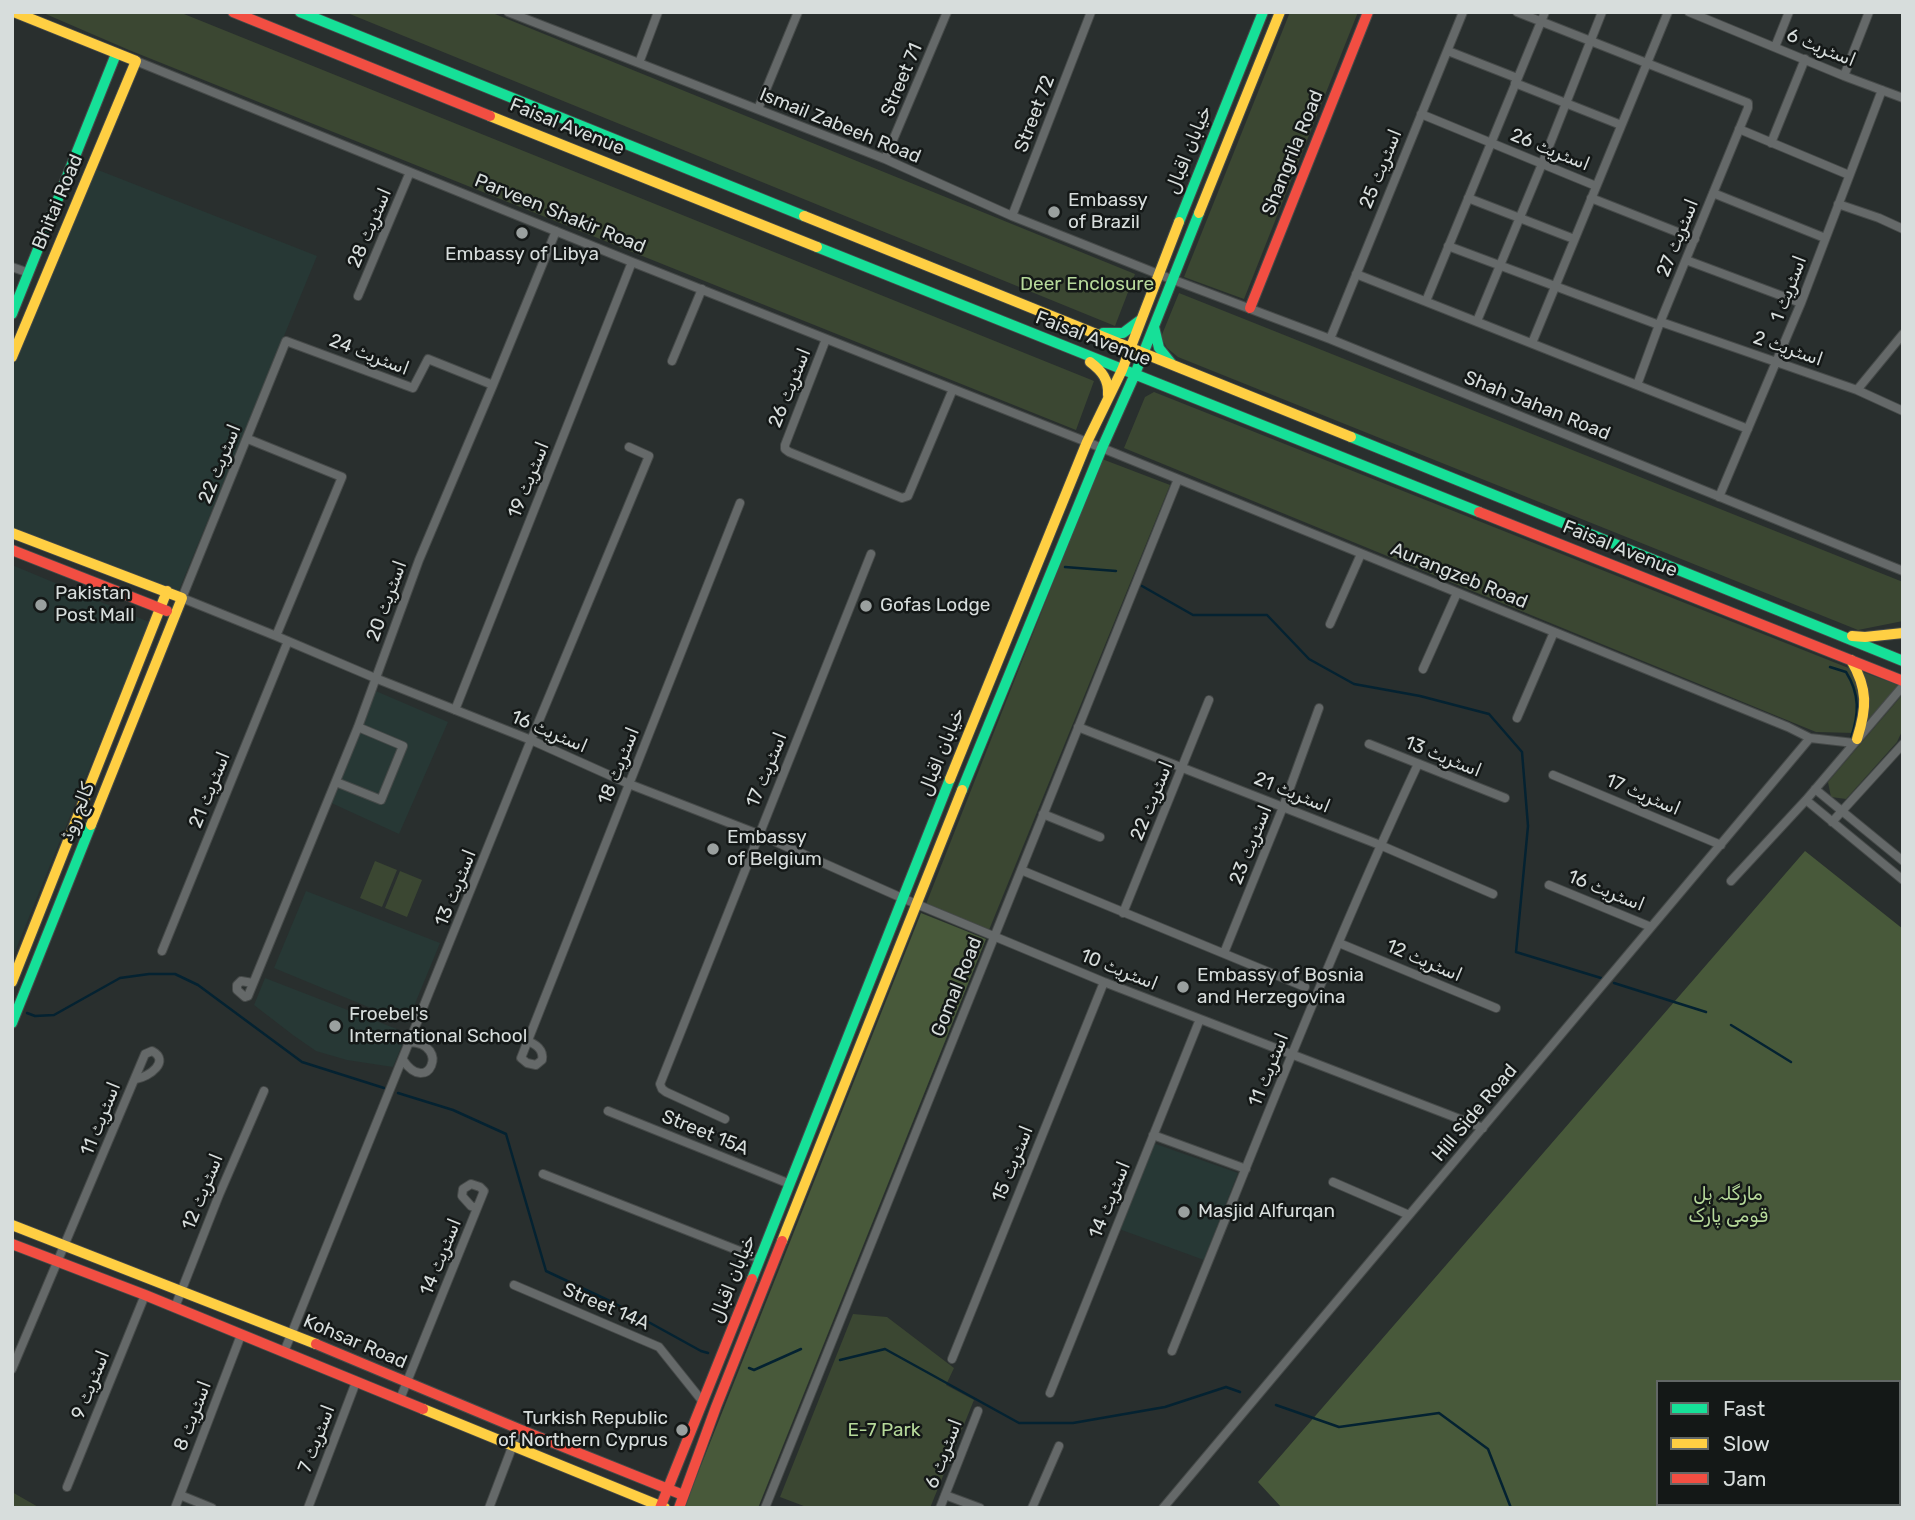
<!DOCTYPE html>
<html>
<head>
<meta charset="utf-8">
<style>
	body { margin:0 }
	#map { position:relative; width:1915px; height:1520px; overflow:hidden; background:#292f2e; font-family:Rubik,sans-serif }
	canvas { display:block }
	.frame { position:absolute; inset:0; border:14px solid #d7dddc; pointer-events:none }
	.legend { position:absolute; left:1656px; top:1380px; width:245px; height:126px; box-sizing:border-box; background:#141817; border:2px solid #626766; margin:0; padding:9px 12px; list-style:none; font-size:21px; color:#d7dddc }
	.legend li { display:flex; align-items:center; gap:14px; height:35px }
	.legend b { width:35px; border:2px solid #626766 }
</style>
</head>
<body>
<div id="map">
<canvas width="1915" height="1520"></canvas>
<div class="frame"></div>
<ul class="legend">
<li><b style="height:9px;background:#16e098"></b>Fast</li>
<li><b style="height:9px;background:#ffcf43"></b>Slow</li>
<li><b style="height:9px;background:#f24e42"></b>Jam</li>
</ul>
</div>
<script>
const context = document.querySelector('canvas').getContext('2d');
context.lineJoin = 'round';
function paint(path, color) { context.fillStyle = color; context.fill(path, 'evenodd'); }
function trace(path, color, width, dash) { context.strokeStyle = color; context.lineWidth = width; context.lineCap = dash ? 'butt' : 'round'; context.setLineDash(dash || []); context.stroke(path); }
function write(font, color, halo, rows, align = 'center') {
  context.font = font + ' Rubik,"Noto Naskh Arabic",sans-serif'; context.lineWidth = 5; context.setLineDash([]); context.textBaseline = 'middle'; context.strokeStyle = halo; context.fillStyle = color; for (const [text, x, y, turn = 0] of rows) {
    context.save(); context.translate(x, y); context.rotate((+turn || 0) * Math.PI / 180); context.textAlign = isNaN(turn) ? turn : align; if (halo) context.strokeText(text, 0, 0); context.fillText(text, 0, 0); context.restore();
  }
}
paint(new Path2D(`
	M 93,168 L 317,256 L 175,600 L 12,536 L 12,369 Z
	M 12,565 L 149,622 L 12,959 Z
	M 371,689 L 448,722 L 399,834 L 327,801 Z
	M 306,891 L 440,943 L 407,1023 L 274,968 Z
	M 265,978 L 407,1033 L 393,1067 L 347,1060 L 316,1051 L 293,1035 L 254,1005 Z
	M 1153,1143 L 1238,1173 L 1204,1260 L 1119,1229 Z`), '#273835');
paint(new Path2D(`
	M 41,12 L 179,12 L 1094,381 L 1076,430 L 129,50 Z
	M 345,12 L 490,12 L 1135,274 L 1115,326 Z
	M 1290,12 L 1358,12 L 1244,299 L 1184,277 Z
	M 1179,293 L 1903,582 L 1903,621 L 1858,630 L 1178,357 L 1167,348 L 1161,337 Z
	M 1154,392 L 1851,669 C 1864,697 1863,704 1855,733 L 1816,732 L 1124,448 L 1145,397 Z
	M 1102,459 L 1170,485 L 989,930 L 926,904 Z
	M 1863,672 L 1898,685 L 1867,721 Z
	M 1903,694 L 1903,729 L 1897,742 L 1846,799 L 1831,797 L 1828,782 Z
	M 375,861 L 397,870 L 382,907 L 360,898 Z
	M 400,871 L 422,880 L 407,917 L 385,908 Z
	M 853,1314 L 887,1317 L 954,1368 L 946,1385 L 974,1400 L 930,1508 L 809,1508 L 780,1497 Z
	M 12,1492 L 40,1508 L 12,1508 Z`), '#3b4732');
paint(new Path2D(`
	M 1805,851 L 1903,929 L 1903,1508 L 1282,1508 L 1258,1482 ZM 1658,1382 L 1899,1382 L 1899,1504 L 1658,1504 Z
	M 921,913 L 986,939 L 758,1508 L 684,1508 Z`), '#48593a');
trace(new Path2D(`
	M 1065,567 L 1116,571
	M 1142,586 L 1193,615 L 1267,615 L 1309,659 L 1354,684 L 1420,696 L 1489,714 L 1522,752 L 1528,826 L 1516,952 L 1601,978
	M 1830,667 L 1846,672 C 1860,694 1859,714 1851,738
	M 1614,983 L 1706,1012
	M 27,1013 L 35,1016 L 54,1015 L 120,978 L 149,974 L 175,974 L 198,985 L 302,1062 L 384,1088
	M 1731,1025 L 1791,1062
	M 398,1093 L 453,1110 L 506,1134 L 546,1271 L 614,1303 L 701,1351 L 708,1353
	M 840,1360 L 885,1349 L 1019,1423 L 1073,1423 L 1165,1407 L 1226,1387 L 1240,1392
	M 749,1368 L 754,1370 L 801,1349
	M 1276,1405 L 1339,1427 L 1439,1413 L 1488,1449 L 1511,1508`), '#042231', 2.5);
const street = new Path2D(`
	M 508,12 L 885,159 L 1012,216 L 1158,274 L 1330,339 L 1903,571
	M 1517,12 L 1748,103 L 1748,108 L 1659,325 L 1637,385
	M 1689,12 L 1844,76 L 1903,98
	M 1775,47 L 1789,12
	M 1448,51 L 1517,78
	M 136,61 L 632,262 L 1102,448 L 1788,727 L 1810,738
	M 639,63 L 658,12
	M 1844,76 L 1869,12
	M 1515,83 L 1621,125
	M 758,109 L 798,12
	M 1421,114 L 1596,186
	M 1739,129 L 1849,175
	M 1771,143 L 1805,59
	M 885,159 L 947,12
	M 1713,193 L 1825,238
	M 1468,198 L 1574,239
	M 1591,198 L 1695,239
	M 1838,204 L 1879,218 L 1903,229
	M 1012,216 L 1091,12
	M 1448,246 L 1659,325
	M 1686,260 L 1801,303
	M 12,267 L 29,273
	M 1356,274 L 1748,429
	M 358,296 L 410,172
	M 1426,301 L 1545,12
	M 1477,321 L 1542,164 L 1602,12
	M 1661,322 L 1857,390 L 1903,411
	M 826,339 L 785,445 L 785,449 L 789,452 L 902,498 L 908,496 L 953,389
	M 1330,339 L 1463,12
	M 1532,343 L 1668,12
	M 672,361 L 702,289
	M 493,385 L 428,359 L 413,388 L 286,341 L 182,598 L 276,636 L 375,678 L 531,740 L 629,784 L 758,834 L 902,898 L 1104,982 L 1483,1128
	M 1857,390 L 1903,334
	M 248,439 L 342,477 L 276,636
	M 1719,497 L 1801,303 L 1882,90
	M 1330,624 L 1361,554
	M 1423,669 L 1457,593
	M 455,710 L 632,262
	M 1517,718 L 1554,632
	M 1078,727 L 1380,845 L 1493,894
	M 1810,738 L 1854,743
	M 1369,744 L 1505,798
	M 1553,775 L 1721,845
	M 336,782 L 381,800 L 403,746 L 358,727
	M 1815,789 L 1903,861
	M 1806,800 L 1903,880
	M 1043,814 L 1100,837
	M 1832,822 L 1903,744
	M 1021,870 L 1305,987
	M 1731,881 L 1806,800 L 1903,686
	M 1549,885 L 1651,927
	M 1123,913 L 1209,700
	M 1339,943 L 1496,1008
	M 162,951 L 288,641
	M 1224,953 L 1283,807 L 1319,708
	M 253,983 L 241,981 L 237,985 L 237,990 L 245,997 L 248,996 L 358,727 L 419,560 L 493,385 L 556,231
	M 527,1041 C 536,1044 544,1050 542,1060 L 536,1065 L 527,1063 L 521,1058 L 740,503
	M 403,1060 C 428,1097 451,1044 410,1042
	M 608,1111 L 790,1184
	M 725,1119 L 666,1092 L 662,1089 L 660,1084 L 871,554
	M 1153,1135 L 1246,1169
	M 543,1174 L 760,1259
	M 1333,1182 L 1409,1215
	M 514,1285 L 659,1347 L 703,1402
	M 175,1307 L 219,1195 L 264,1091
	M 1172,1351 C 1252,1155 1328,956 1418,764
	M 284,1352 L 531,740 L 649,456 L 629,447
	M 952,1359 L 1104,982
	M 12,1369 L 145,1054 L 152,1051 C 171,1061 149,1077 136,1079
	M 1050,1393 L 1200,1019
	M 400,1399 L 484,1191 L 480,1187 L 471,1184 L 463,1189 L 462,1196 L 471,1206 L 477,1208
	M 67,1487 L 145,1295
	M 180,1495 L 212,1508
	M 945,1495 L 980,1508
	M 175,1508 L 241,1335
	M 308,1508 L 356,1382
	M 489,1508 L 519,1429
	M 765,1508 L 1178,479
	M 940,1508 L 978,1411
	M 1032,1508 L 1059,1446
	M 1163,1508 L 1810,738`);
const fast = new Path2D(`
	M 300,12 L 804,216
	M 1179,222 L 1263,12
	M 817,247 L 1479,512
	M 12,314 L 116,54
	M 1154,327 L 1159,348 L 1171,363
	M 1103,333 L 1123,333 L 1139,321
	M 1351,437 L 1903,661
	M 962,790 L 1102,448 L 1135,374 L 1199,213
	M 12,1023 L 91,825
	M 752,1279 L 950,779`);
const slow = new Path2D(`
	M 490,116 L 817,247
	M 1199,213 L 1280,12
	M 804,216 L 1351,437
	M 12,357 L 136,61 L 14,12
	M 1090,362 C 1102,371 1109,380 1108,395
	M 12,533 L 182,598 L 91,825
	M 1852,636 L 1865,637 L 1903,633
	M 1851,660 C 1868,689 1867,708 1857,739
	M 950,779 L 1087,442 L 1122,370 L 1179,222
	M 12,982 L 167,591
	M 12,1225 L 316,1344
	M 782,1241 L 962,790
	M 423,1409 L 665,1508`);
const jam = new Path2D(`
	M 233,12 L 490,116
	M 1250,308 L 1368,12
	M 1479,512 L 1903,681
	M 12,550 L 167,611
	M 12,1244 L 145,1295 L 423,1409
	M 316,1344 L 519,1429 L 683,1495
	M 660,1508 L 752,1279
	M 679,1508 L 716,1407 L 782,1241`);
trace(street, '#464a49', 10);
trace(fast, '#464a49', 12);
trace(slow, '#464a49', 12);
trace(jam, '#464a49', 12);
trace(street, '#656969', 8);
trace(fast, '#16e098', 10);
trace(slow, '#ffcf43', 10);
trace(jam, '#f24e42', 10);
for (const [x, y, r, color] of [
	[1054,212,7,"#9aa09f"],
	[522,233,7,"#9aa09f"],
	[41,605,7,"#9aa09f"],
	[866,606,7,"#9aa09f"],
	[713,849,7,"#9aa09f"],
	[1183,987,7,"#9aa09f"],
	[335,1026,7,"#9aa09f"],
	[1184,1212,7,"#9aa09f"],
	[682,1430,7,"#9aa09f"]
]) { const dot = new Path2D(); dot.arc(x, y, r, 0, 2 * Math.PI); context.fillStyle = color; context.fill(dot); trace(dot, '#141817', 2.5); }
write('19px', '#d7dddc', '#141817', [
	["اسٹریٹ 6",1821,48,22],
	["Street 71",902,80,-67],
	["Street 72",1035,114,-69],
	["Ismail Zabeeh Road",840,126,22],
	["Faisal Avenue",567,127,22],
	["خیابان اقبال",1189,150,-68],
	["اسٹریٹ 26",1550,150,22],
	["Shangrila Road",1293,153,-68],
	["اسٹریٹ 25",1381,169,-68],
	["Bhitai Road",58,202,-67],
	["Parveen Shakir Road",560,214,22],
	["اسٹریٹ 28",370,228,-67],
	["اسٹریٹ 27",1678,238,-68],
	["اسٹریٹ 1",1789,289,-69],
	["Faisal Avenue",1093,339,21],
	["اسٹریٹ 2",1788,349,19],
	["اسٹریٹ 24",369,355,21],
	["اسٹریٹ 26",790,388,-68],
	["Shah Jahan Road",1537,406,22],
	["اسٹریٹ 22",220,464,-68],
	["اسٹریٹ 19",529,480,-68],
	["Faisal Avenue",1620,549,22],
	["Aurangzeb Road",1459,576,22],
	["اسٹریٹ 20",387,601,-70],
	["اسٹریٹ 16",549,732,23],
	["خیابان اقبال",942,752,-68],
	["اسٹریٹ 13",1443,757,22],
	["اسٹریٹ 18",619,766,-68],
	["اسٹریٹ 17",767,770,-68],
	["اسٹریٹ 21",210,790,-68],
	["اسٹریٹ 21",1292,793,22],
	["اسٹریٹ 17",1643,795,23],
	["اسٹریٹ 22",1152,801,-68],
	["کالج روڈ",78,812,-68],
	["اسٹریٹ 23",1251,845,-68],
	["اسٹریٹ 13",456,888,-68],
	["اسٹریٹ 16",1606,891,22],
	["اسٹریٹ 12",1424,961,23],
	["اسٹریٹ 10",1119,970,22],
	["Gomal Road",957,987,-68],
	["اسٹریٹ 11",1269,1070,-68],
	["Hill Side Road",1475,1113,-50],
	["اسٹریٹ 11",101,1119,-68],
	["Street 15A",705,1133,22],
	["اسٹریٹ 15",1013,1164,-68],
	["اسٹریٹ 12",203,1192,-68],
	["اسٹریٹ 14",1110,1200,-68],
	["اسٹریٹ 14",441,1257,-68],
	["خیابان اقبال",733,1279,-68],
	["Street 14A",606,1307,23],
	["Kohsar Road",355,1342,23],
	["اسٹریٹ 9",91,1385,-68],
	["اسٹریٹ 8",193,1416,-69],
	["اسٹریٹ 7",317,1439,-69],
	["اسٹریٹ 6",944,1454,-69]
]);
write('19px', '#d7dddc', '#141817', [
	["Embassy",1068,201],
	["of Brazil",1068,223],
	["Embassy of Libya",522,255,"center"],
	["Pakistan",55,594],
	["Post Mall",55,616],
	["Gofas Lodge",880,606],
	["Embassy",727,838],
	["of Belgium",727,860],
	["Embassy of Bosnia",1197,976],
	["and Herzegovina",1197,998],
	["Froebel's",349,1015],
	["International School",349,1037],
	["Masjid Alfurqan",1198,1212],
	["Turkish Republic",668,1419,"right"],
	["of Northern Cyprus",668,1441,"right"]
], 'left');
write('19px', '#b6d99a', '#141817', [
	["Deer Enclosure",1087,285],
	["مارگلہ ہل",1728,1195],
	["قومی پارک",1728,1217],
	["E-7 Park",884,1431]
]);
</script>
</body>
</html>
